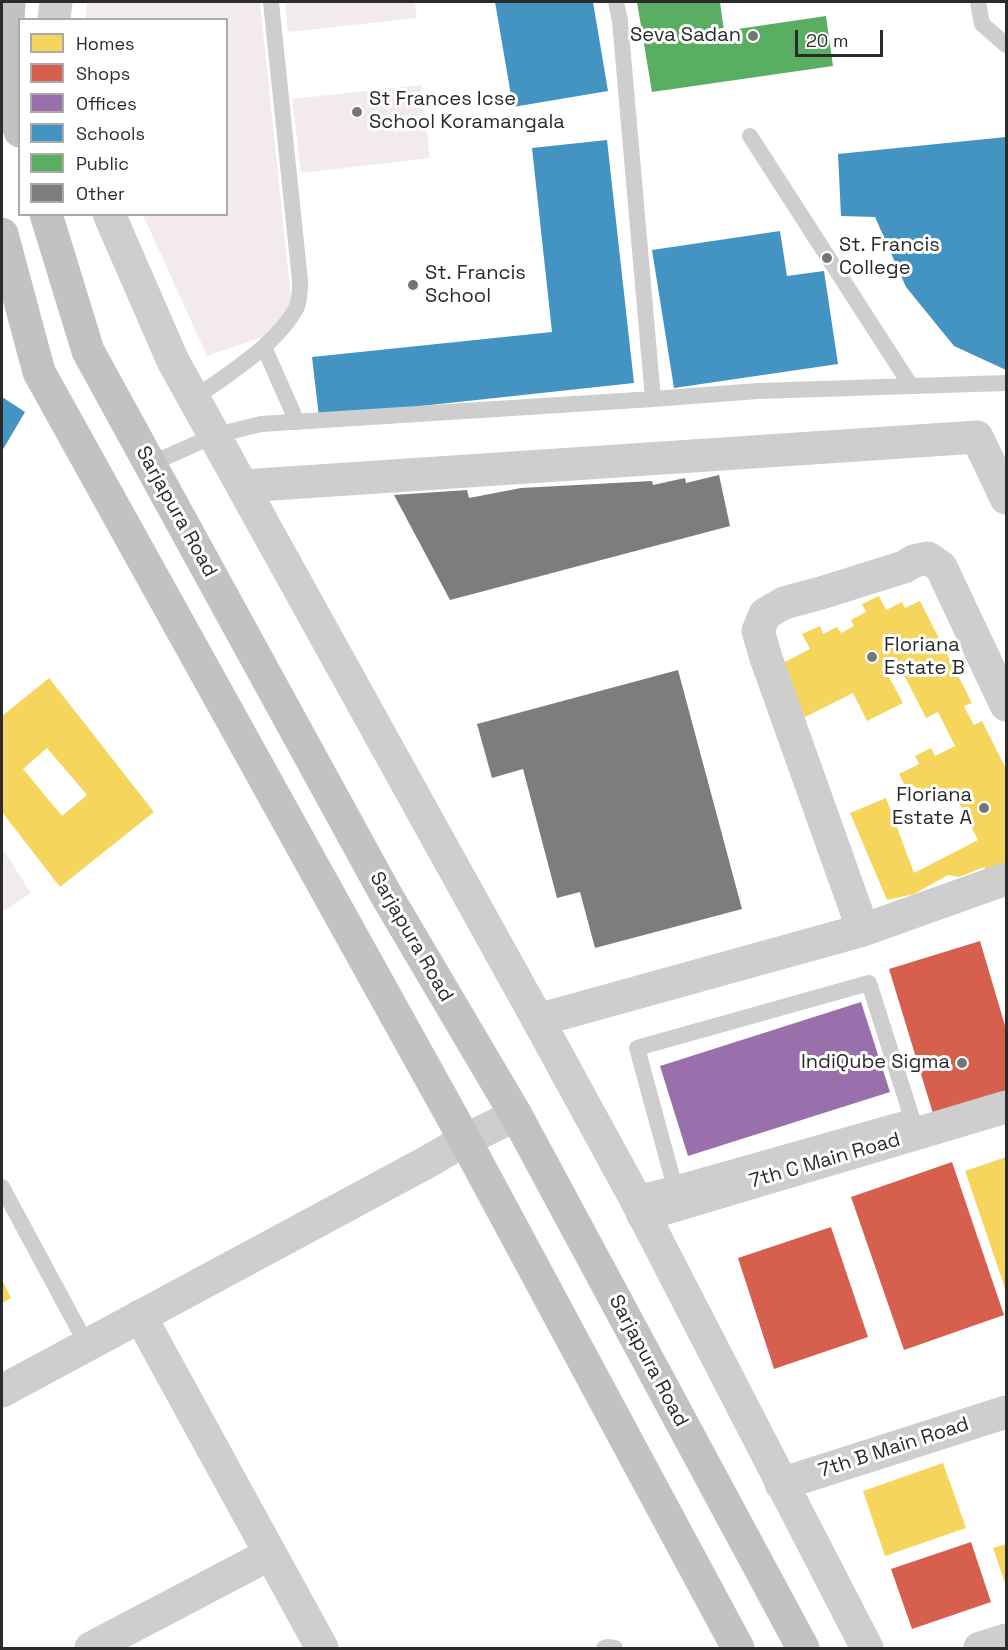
<!DOCTYPE html>
<html>
<head>
<meta charset="utf-8">
<style>
	body { margin:0 }
	#map { position:relative; width:1008px; height:1650px; overflow:hidden; background:#fff; font-family:"Space Grotesk",sans-serif }
	canvas { display:block }
	.frame { position:absolute; inset:0; border:3px solid #2b2b2b; pointer-events:none }
	.legend { position:absolute; left:18px; top:18px; width:210px; height:198px; box-sizing:border-box; background:#fff; border:2px solid #aaa; margin:0; padding:8px 10px; list-style:none; font-size:18px; color:#2b2b2b }
	.legend li { display:flex; align-items:center; gap:12px; height:30px }
	.legend b { width:30px; border:2px solid #aaa }
	.scale { position:absolute; left:795px; top:30px; width:88px; height:27px; box-sizing:border-box; border:3px solid #2b2b2b; border-top:0; padding-left:8px; font-size:18px; line-height:21px; white-space:nowrap; color:#2b2b2b; -webkit-text-stroke:4px #fff; paint-order:stroke }
</style>
</head>
<body>
<div id="map">
<canvas width="1008" height="1650"></canvas>
<div class="frame"></div>
<ul class="legend">
<li><b style="height:16px;background:#f6d55c"></b>Homes</li>
<li><b style="height:16px;background:#d6604d"></b>Shops</li>
<li><b style="height:16px;background:#9970ab"></b>Offices</li>
<li><b style="height:16px;background:#4393c3"></b>Schools</li>
<li><b style="height:16px;background:#5aae61"></b>Public</li>
<li><b style="height:16px;background:#7d7d7d"></b>Other</li>
</ul>
<div class="scale">20 m</div>
</div>
<script>
const context = document.querySelector('canvas').getContext('2d');
context.lineJoin = 'round';
function paint(path, color) { context.fillStyle = color; context.fill(path, 'evenodd'); }
function trace(path, color, width, dash) { context.strokeStyle = color; context.lineWidth = width; context.lineCap = dash ? 'butt' : 'round'; context.setLineDash(dash || []); context.stroke(path); }
function write(font, color, halo, rows, align = 'center') {
  context.font = font + ' "Space Grotesk",sans-serif'; context.lineWidth = 6; context.setLineDash([]); context.textBaseline = 'middle'; context.strokeStyle = halo; context.fillStyle = color; for (const [text, x, y, turn = 0] of rows) {
    context.save(); context.translate(x, y); context.rotate((+turn || 0) * Math.PI / 180); context.textAlign = isNaN(turn) ? turn : align; if (halo) context.strokeText(text, 0, 0); context.fillText(text, 0, 0); context.restore();
  }
}
paint(new Path2D(`
	M 87,2 L 260,2 L 294,326 L 207,356 L 143,215 L 226,214 L 226,20 L 86,20 Z
	M 285,2 L 415,2 L 417,18 L 288,32 Z
	M 421,85 L 430,158 L 301,173 L 292,99 Z
	M 2,848 L 31,893 L 2,912 Z`), '#f3eaeb');
paint(new Path2D(`
	M 879,596 L 886,610 L 902,602 L 905,608 L 920,601 L 972,703 L 964,706 L 969,716 L 974,725 L 982,721 L 1006,769 L 1006,864 L 990,876 L 984,867 L 959,877 L 948,875 L 914,894 L 887,900 L 850,813 L 886,798 L 914,873 L 978,840 L 952,789 L 924,803 L 915,786 L 907,790 L 899,774 L 919,764 L 915,756 L 931,748 L 935,756 L 955,746 L 938,712 L 926,718 L 901,669 L 888,675 L 903,703 L 867,721 L 853,693 L 805,717 L 779,665 L 810,649 L 802,634 L 820,626 L 823,634 L 837,627 L 841,633 L 854,626 L 851,620 L 866,612 L 862,604 Z
	M 49,678 L 154,812 L 60,887 L 2,812 L 2,716 ZM 47,748 L 87,795 L 62,816 L 23,769 Z
	M 1006,1157 L 1006,1291 L 965,1171 Z
	M 2,1280 L 11,1298 L 2,1303 Z
	M 943,1463 L 966,1528 L 885,1556 L 863,1491 Z
	M 1006,1544 L 1006,1586 L 993,1548 Z`), '#f6d55c');
paint(new Path2D(`
	M 980,941 L 1006,1029 L 1006,1098 L 935,1120 L 889,969 Z
	M 952,1162 L 1004,1315 L 904,1350 L 851,1197 Z
	M 831,1227 L 868,1337 L 774,1369 L 738,1258 Z
	M 971,1542 L 991,1602 L 912,1629 L 891,1569 Z`), '#d6604d');
paint(new Path2D(`
	M 861,1002 L 890,1092 L 688,1156 L 660,1066 Z`), '#9970ab');
paint(new Path2D(`
	M 495,2 L 593,2 L 608,91 L 513,107 Z
	M 1006,137 L 1006,370 L 954,346 L 906,287 L 875,217 L 841,216 L 838,154 Z
	M 607,140 L 634,383 L 319,417 L 312,357 L 552,332 L 532,148 Z
	M 780,231 L 787,276 L 824,271 L 838,364 L 674,388 L 652,250 Z
	M 2,397 L 25,412 L 2,451 Z`), '#4393c3');
paint(new Path2D(`
	M 637,2 L 720,2 L 724,31 L 826,16 L 833,66 L 652,92 Z`), '#5aae61');
paint(new Path2D(`
	M 719,475 L 730,526 L 450,600 L 394,495 L 467,490 L 469,498 L 521,488 L 652,481 L 653,485 L 685,478 L 686,483 Z
	M 678,670 L 742,909 L 595,948 L 580,892 L 557,898 L 523,769 L 492,778 L 477,724 Z`), '#7d7d7d');
trace(new Path2D(`
	M 616,2 L 620,21 L 653,399
	M 978,2 L 982,24 L 1006,45
	M 750,136 L 911,386
	M 264,347 L 297,422
	M 195,398 C 229,373 274,347 296,309 C 300,301 300,290 300,281 L 271,2
	M 150,464 L 216,435 L 261,424 L 653,399 L 758,391 L 1006,383
	M 674,1184 L 911,1117
	M 2,1187 L 87,1345
	M 633,1194 L 674,1184 L 637,1048 L 869,983 L 917,1134
	M 604,1648 L 607,1647 L 615,1648`), '#cecece', 16);
trace(new Path2D(`
	M 243,486 L 977,437 L 1006,498
	M 863,930 L 766,658 L 758,631 L 765,614 L 784,603 L 821,593 L 904,567 L 914,561 L 928,558 L 941,567 L 1006,705
	M 538,1020 L 863,930 L 1006,879
	M 643,1215 L 1006,1107
	M 140,1316 L 322,1648
	M 2,1391 L 429,1161 L 465,1140 L 516,1115
	M 781,1484 L 1006,1412
	M 91,1648 L 270,1554
	M 980,1648 L 1006,1640`), '#cecece', 33);
trace(new Path2D(`
	M 54,20 L 56,2
	M 109,214 L 173,361 L 538,1020 L 633,1194 L 867,1648`), '#cecece', 33);
trace(new Path2D(`
	M 9,2 L 7,42 L 16,119 L 20,131
	M 46,214 L 88,351 L 385,893 L 516,1115 L 803,1648
	M 2,234 L 39,372 L 465,1140 L 738,1648`), '#c2c2c2', 33);
for (const [x, y, r, color] of [
	[753,36,6,"#757575"],
	[357,112,6,"#757575"],
	[827,258,6,"#757575"],
	[413,285,6,"#757575"],
	[872,657,6,"#757575"],
	[984,808,6,"#757575"],
	[962,1063,6,"#757575"]
]) { const dot = new Path2D(); dot.arc(x, y, r, 0, 2 * Math.PI); context.fillStyle = color; context.fill(dot); trace(dot, '#fff', 2); }
write('20px', '#2b2b2b', '#fff', [
	["Seva Sadan",741,36,"right"],
	["St Frances Icse",369,100],
	["School Koramangala",369,123],
	["St. Francis",839,246],
	["College",839,269],
	["St. Francis",425,274],
	["School",425,297],
	["Floriana",884,646],
	["Estate B",884,669],
	["Floriana",972,796,"right"],
	["Estate A",972,819,"right"],
	["IndiQube Sigma",950,1063,"right"]
], 'left');
write('20px', '#2b2b2b', '#fff', [
	["Sarjapura Road",176,512,61],
	["Sarjapura Road",411,937,60],
	["7th C Main Road",825,1161,-16],
	["Sarjapura Road",648,1361,62],
	["7th B Main Road",894,1448,-18]
]);
</script>
</body>
</html>
